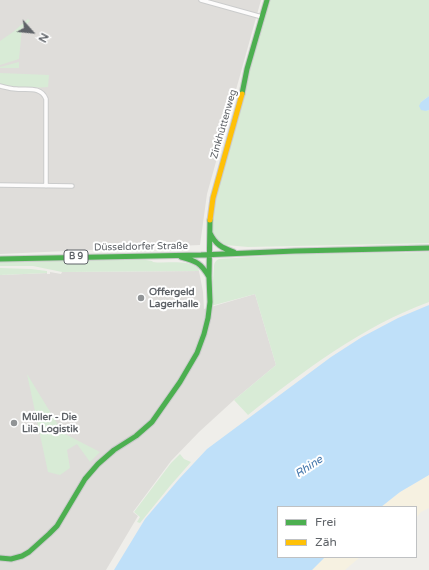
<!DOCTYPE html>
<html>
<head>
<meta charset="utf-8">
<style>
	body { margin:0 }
	#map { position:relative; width:429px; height:570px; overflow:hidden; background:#efeeea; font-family:"Varela Round",sans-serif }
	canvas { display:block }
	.legend { position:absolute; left:277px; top:506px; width:140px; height:52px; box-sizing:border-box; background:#fff; border:1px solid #bfc1c3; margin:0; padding:5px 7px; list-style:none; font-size:12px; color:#5f6368 }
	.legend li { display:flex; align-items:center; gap:8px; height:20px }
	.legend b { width:20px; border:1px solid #bfc1c3 }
	.north { position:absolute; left:12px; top:12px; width:40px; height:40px; -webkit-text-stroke:3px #fff; paint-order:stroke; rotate:117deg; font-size:11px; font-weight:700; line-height:16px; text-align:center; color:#5f6368 }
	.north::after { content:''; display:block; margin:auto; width:14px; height:18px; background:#5f6368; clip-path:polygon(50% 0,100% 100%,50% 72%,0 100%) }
</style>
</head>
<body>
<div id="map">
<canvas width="429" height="570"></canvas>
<ul class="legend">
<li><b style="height:5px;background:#4caf50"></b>Frei</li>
<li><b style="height:5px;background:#ffc107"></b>Zäh</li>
</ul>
<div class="north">N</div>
</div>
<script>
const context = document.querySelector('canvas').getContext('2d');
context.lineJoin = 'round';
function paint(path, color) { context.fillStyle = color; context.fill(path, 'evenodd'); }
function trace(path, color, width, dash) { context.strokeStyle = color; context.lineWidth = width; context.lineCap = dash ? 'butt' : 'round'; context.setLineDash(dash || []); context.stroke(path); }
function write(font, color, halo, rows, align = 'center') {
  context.font = font + ' "Varela Round",sans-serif'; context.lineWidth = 4; context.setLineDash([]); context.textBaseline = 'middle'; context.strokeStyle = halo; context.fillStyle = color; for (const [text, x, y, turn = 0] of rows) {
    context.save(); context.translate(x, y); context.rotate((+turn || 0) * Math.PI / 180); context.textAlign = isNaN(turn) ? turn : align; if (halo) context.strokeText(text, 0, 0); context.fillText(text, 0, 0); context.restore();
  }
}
paint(new Path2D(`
	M 0,0 L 261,0 L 207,194 L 200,245 L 0,254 Z
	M 199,271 L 203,292 L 204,309 L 255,294 L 276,365 L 234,400 L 199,432 L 171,461 L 133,512 L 138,516 L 106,570 L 0,570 L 0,275 L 47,273 L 47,274 L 50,274 L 50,272 L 61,274 L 62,272 L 70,272 Z`), '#dfddda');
paint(new Path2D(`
	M 269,0 L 429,0 L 429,96 L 421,102 L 426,111 L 429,110 L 429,243 L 248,247 L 226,245 L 220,242 L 218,243 L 213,235 L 212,218 L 214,200 L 219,186 L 221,175 Z
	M 28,19 L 30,21 L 22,28 L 19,59 L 0,65 L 0,41 L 13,32 Z
	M 19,62 L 19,68 L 0,68 L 0,67 Z
	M 0,73 L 49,75 L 48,87 C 33,88 16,88 0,84 Z
	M 429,244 L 429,246 L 251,250 L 251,249 Z
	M 429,252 L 429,302 C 363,326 303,371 248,415 L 234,400 L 276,365 L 255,294 L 211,306 L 214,268 C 214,263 215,261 219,259 L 299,254 Z
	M 134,258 L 152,261 L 153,262 C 166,264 187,259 198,268 L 199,271 L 62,272 L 33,266 L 0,266 L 0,261 Z
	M 0,268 L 31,269 L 47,271 L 47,273 L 0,275 Z
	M 27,374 L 63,433 L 100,452 L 90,462 L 77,444 L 67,450 L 70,468 L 60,475 L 48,472 Z
	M 180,454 L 184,459 L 191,462 L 170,486 L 140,523 L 137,522 L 140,517 L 134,512 L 171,463 Z`), '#d8ebd6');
paint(new Path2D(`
	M 429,475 L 429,508 L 421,512 L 416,518 L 416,507 L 381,507 L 400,492 Z
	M 325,557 L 368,557 L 360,557 L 345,570 L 312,570 Z`), '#f6f1e1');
paint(new Path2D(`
	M 429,96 L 429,110 L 426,111 L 421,110 L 419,106 L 421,102 Z
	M 429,305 L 429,475 L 400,492 L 381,507 L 278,507 L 278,557 L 325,557 L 312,570 L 114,570 L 145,519 L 179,479 L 207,449 L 331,357 L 362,337 L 398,318 Z`), '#bfe0f9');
const street = new Path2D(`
	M 201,0 L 262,17
	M 0,86 C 5,87 10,89 16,89 C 27,90 41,86 46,99 L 46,186
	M 0,185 L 72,186`);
const fast = new Path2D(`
	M 242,94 L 247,69 L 267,0
	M 210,233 C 215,244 222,248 234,252
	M 181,257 C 196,261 201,263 209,277
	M 0,259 L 201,255 L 295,251 L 429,248
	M 0,558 L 11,559 L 22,556 L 29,552 L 49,534 L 57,526 L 85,479 L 98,464 L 114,450 L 136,436 L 152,422 L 180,382 L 197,353 L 204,334 L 208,318 L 210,302 L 209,277 L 210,220`);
const slow = new Path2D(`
	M 210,220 L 213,198 L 242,94`);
trace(street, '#cbcccc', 5.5);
trace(fast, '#cacacb', 7);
trace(slow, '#cacacb', 7);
trace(street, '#fdfcfc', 3.5);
trace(fast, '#4caf50', 5);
trace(slow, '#ffc107', 5);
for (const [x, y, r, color] of [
	[141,298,4,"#919496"],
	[14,423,4,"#919496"]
]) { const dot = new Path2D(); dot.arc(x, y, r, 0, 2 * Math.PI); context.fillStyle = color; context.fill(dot); trace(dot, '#fff', 1.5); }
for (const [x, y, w] of [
	[76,257,24]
]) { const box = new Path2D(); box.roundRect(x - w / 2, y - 7, w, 14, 3); context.fillStyle = '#fff'; context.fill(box); trace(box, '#5f6368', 1); }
write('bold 9px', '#5f6368', null, [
	["B 9",76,257]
]);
write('10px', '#5f6368', '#fff', [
	["Zinkhüttenweg",224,124,-74],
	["Düsseldorfer Straße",141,247,-1]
]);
write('bold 10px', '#5f6368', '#fff', [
	["Offergeld",149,292],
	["Lagerhalle",149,304],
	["Müller - Die",22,417],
	["Lila Logistik",22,429]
], 'left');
write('italic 11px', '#4174aa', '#fff', [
	["Rhine",309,467,-33]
]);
</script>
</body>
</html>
